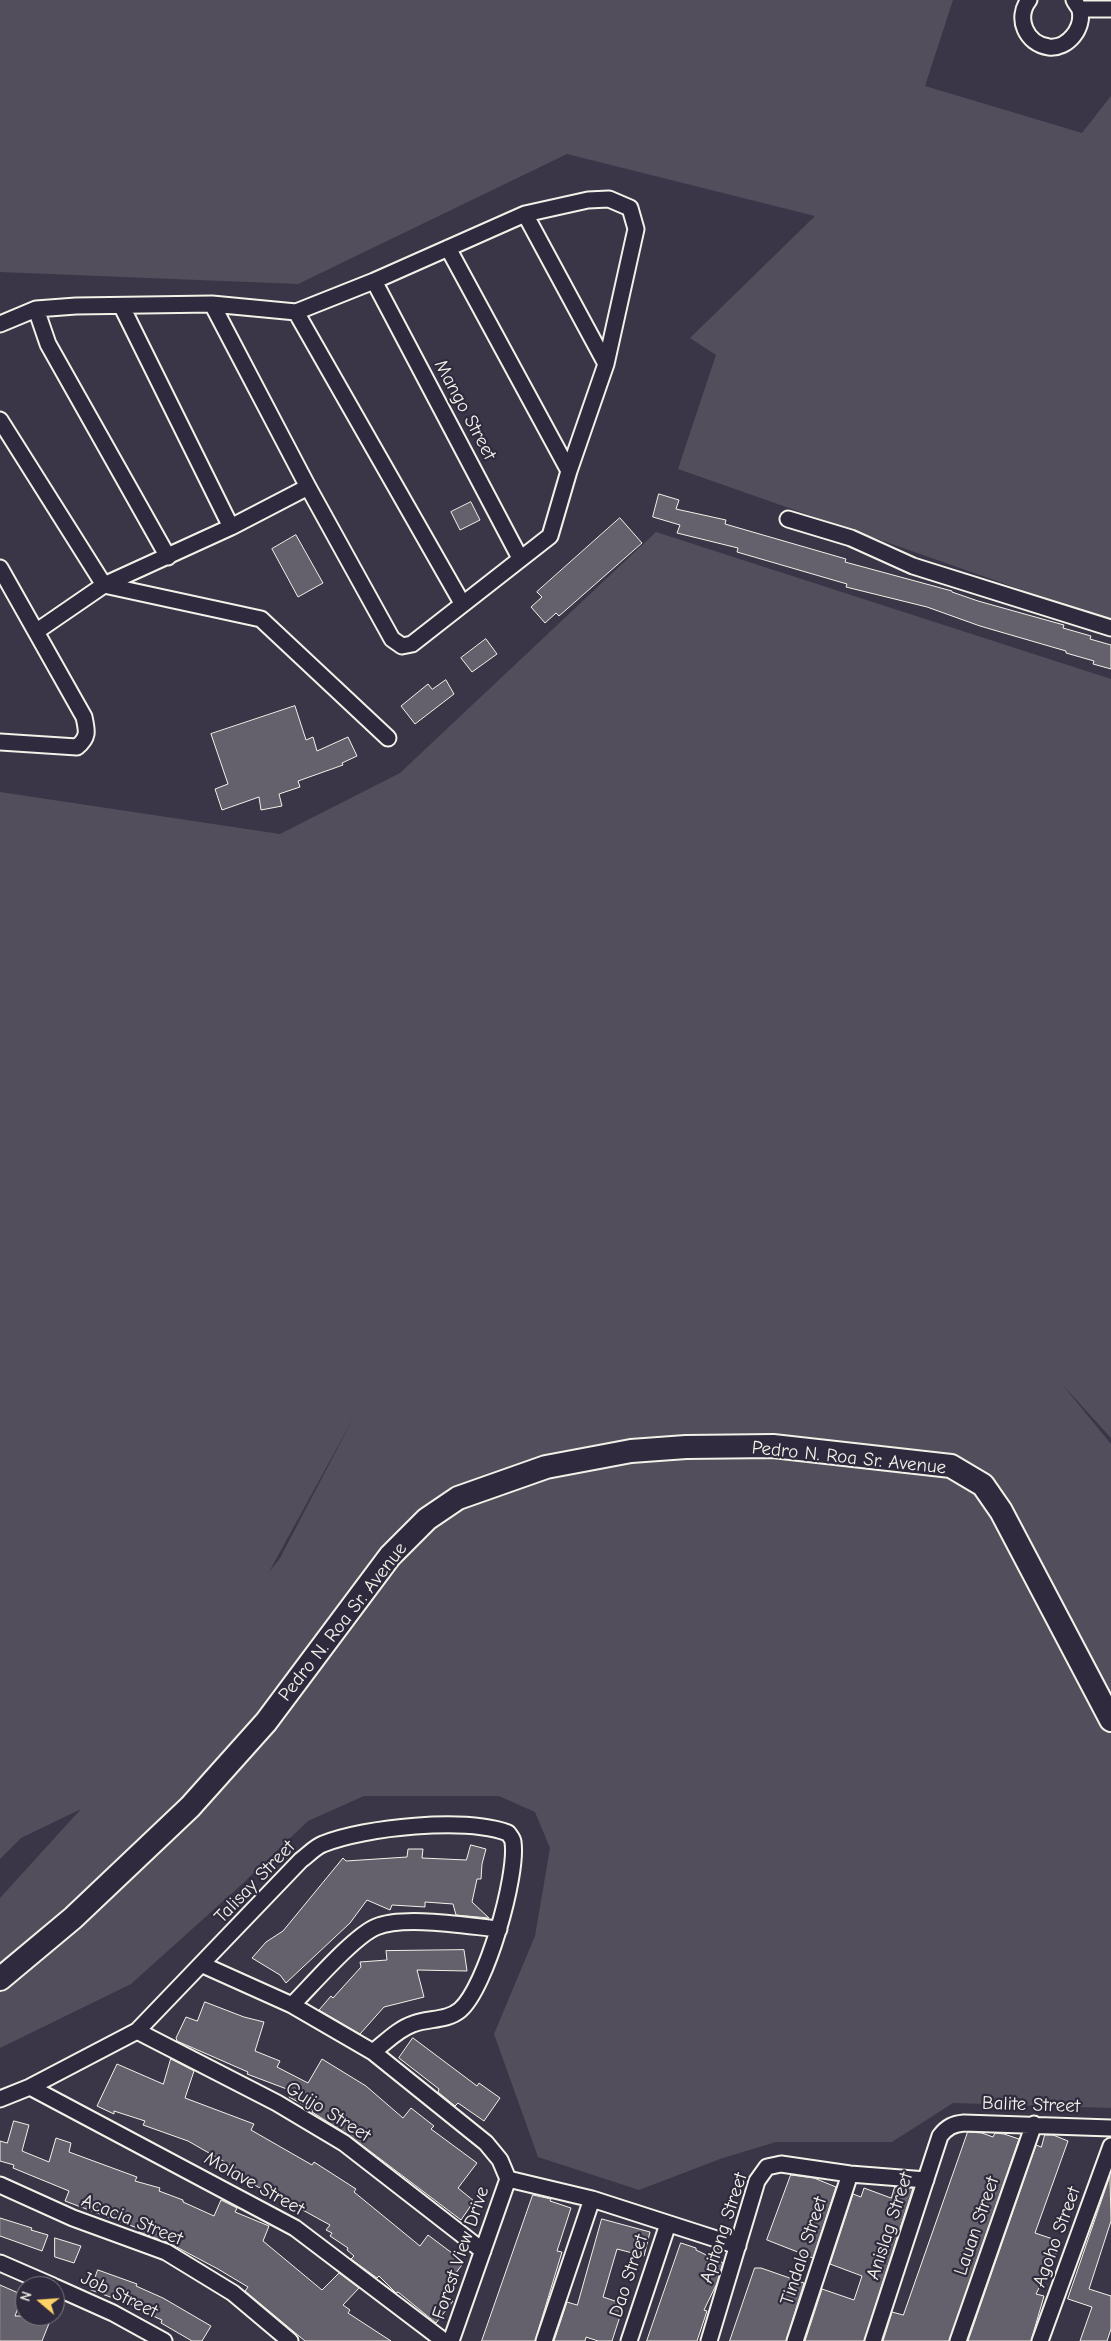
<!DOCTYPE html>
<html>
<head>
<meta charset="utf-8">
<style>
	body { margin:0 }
	#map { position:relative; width:1111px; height:2341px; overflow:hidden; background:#3b3647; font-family:"Comic Neue",sans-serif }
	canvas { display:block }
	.north { position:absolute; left:15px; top:2276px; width:50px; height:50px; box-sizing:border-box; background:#2f2a3d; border:1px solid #7e7a81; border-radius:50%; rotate:288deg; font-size:14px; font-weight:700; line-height:20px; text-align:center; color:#f4f1e8 }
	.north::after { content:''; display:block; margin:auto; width:18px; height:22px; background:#ffd166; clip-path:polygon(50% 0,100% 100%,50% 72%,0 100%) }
</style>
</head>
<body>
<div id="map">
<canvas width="1111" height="2341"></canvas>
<div class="north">N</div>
</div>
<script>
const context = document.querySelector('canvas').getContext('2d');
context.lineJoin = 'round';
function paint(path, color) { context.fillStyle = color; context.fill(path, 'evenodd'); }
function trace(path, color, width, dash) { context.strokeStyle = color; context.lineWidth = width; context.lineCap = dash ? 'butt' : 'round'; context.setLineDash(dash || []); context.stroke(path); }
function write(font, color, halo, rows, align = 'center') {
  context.font = font + ' "Comic Neue",sans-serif'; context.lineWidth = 4.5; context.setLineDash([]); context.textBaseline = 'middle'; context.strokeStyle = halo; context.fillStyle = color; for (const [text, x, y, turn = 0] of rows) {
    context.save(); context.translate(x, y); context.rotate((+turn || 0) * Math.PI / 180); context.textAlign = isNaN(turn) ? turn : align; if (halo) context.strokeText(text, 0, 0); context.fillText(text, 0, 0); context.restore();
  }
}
paint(new Path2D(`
	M 0,0 L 953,0 L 925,86 L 1082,133 L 1111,96 L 1111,621 L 678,469 L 716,355 L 690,338 L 815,216 L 567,154 L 298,284 L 0,272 Z
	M 656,532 L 1111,679 L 1111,1438 L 1061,1383 L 1111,1444 L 1111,2108 L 953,2103 L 892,2142 L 776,2142 L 720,2159 L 639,2190 L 538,2157 L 494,2034 L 535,1936 L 550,1848 L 535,1812 L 499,1796 L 364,1796 L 308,1821 L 241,1885 L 131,1984 L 0,2048 L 0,1898 L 81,1809 L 21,1838 L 0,1859 L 0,792 L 280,834 L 400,773 ZM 355,1415 L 280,1558 L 269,1572 Z`), '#534e5c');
const building = new Path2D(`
	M 659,494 L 679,500 L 676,509 L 726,520 L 725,524 L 846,559 L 845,562 L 952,591 L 952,592 L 978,601 L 1064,625 L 1063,628 L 1091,636 L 1090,639 L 1111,645 L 1111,669 L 1093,664 L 1094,661 L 1066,653 L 1066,651 L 980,626 L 927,607 L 846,587 L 847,584 L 737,552 L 738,548 L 677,533 L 680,525 L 653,517 Z
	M 471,502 L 480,520 L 460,530 L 451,512 Z
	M 620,518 L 642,543 L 559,616 L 556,613 L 545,623 L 531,607 L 542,597 L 537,592 Z
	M 296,535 L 323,583 L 298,597 L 272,549 Z
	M 486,639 L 497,654 L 472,672 L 461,658 Z
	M 446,680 L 454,694 L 415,724 L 401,706 L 428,684 L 432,689 Z
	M 295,706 L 306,740 L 313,737 L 317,751 L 348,737 L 357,756 L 342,763 L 343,765 L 298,781 L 300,787 L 279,794 L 282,806 L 261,810 L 259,797 L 222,810 L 215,789 L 228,784 L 211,734 Z
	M 471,1845 L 486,1849 L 482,1864 L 481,1879 L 477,1879 L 472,1902 L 489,1918 L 456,1915 L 453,1904 L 425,1902 L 425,1907 L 392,1905 L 390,1910 L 367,1900 L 350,1923 L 286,1983 L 280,1975 L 252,1958 L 266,1942 L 283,1931 L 343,1858 L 346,1861 L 407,1857 L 408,1849 L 423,1849 L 422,1858 L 466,1860 Z
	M 464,1950 L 467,1971 L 417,1970 L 424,1997 L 384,2007 L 360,2034 L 319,2010 L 331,1996 L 333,1998 L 361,1967 L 360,1962 L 387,1960 L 386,1951 Z
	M 205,2002 L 244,2017 L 264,2022 L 255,2051 L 280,2061 L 277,2067 L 308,2083 L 322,2059 L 366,2086 L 403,2118 L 411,2108 L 434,2126 L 431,2129 L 477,2163 L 458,2188 L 474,2201 L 461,2220 L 350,2136 L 312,2112 L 313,2110 L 289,2097 L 292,2091 L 247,2074 L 248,2072 L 177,2041 L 176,2038 L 186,2017 L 197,2021 Z
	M 413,2038 L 477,2086 L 479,2083 L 500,2098 L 484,2121 L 458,2103 L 455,2106 L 438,2092 L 439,2089 L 399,2058 Z
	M 171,2059 L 194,2071 L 185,2098 L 254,2124 L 251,2130 L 312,2165 L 314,2162 L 356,2189 L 354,2192 L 420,2246 L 428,2235 L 464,2262 L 442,2292 L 453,2301 L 436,2323 L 398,2292 L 396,2293 L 379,2276 L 377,2278 L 351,2259 L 354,2256 L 347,2250 L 348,2248 L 330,2236 L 332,2233 L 326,2230 L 330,2225 L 279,2197 L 278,2199 L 235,2173 L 237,2169 L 188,2141 L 143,2125 L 145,2121 L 114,2111 L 114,2114 L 97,2106 L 117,2064 L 163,2084 Z
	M 14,2121 L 29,2125 L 22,2151 L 49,2162 L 56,2138 L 71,2143 L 69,2152 L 137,2177 L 135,2181 L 160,2188 L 159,2191 L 183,2200 L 183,2202 L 214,2216 L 221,2200 L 237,2208 L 235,2212 L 269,2226 L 263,2241 L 322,2290 L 339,2273 L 359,2288 L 343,2305 L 350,2310 L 348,2313 L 391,2341 L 305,2341 L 245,2291 L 248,2287 L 218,2269 L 169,2243 L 139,2232 L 140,2229 L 65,2201 L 69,2191 L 13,2168 L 14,2165 L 0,2161 L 0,2141 L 7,2143 Z
	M 968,2132 L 982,2133 L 993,2137 L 995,2133 L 1004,2134 L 1019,2139 L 949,2341 L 883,2341 L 892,2312 L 903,2315 Z
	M 1045,2135 L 1053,2135 L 1068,2141 L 1035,2233 L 1062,2242 L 1036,2294 L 1044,2296 L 1031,2341 L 968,2341 L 1036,2145 L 1041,2147 Z
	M 791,2175 L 814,2178 L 836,2187 L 813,2258 L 767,2240 Z
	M 1110,2176 L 1111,2221 L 1089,2289 L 1111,2296 L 1111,2329 L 1107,2341 L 1080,2341 L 1092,2307 L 1068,2299 Z
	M 895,2187 L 913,2188 L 864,2341 L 805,2341 L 822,2289 L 854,2300 L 862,2276 L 830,2264 L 853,2194 L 861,2197 L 864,2188 L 891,2198 Z
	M 533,2195 L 551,2199 L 550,2201 L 571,2208 L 557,2251 L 562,2252 L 535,2341 L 482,2341 Z
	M 0,2218 L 32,2228 L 31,2230 L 48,2235 L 42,2251 L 0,2236 Z
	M 602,2219 L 650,2232 L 644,2256 L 617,2249 L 603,2297 L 624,2304 L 612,2341 L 598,2341 L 586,2337 L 585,2341 L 554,2341 L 567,2302 L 577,2305 Z
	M 55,2238 L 81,2246 L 74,2263 L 55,2257 Z
	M 681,2243 L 696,2248 L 696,2250 L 723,2263 L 717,2283 L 704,2310 L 707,2311 L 697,2341 L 647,2341 Z
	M 755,2268 L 761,2268 L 804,2283 L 786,2341 L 730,2341 Z
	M 98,2270 L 137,2284 L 136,2286 L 163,2298 L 211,2326 L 202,2341 L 192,2341 L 161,2323 L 162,2320 L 137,2309 L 138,2307 L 91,2290 Z
	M 0,2285 L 23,2295 L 15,2316 L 52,2316 L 42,2341 L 0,2341 Z`);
paint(building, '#65616c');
trace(building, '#f4f1e8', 1);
const street = new Path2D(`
	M 1029,0 C 1015,18 1026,44 1049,47 C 1068,49 1084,28 1080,10 C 1079,7 1075,3 1074,0
	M 1080,9 L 1111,9
	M 525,214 L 606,364
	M 448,248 L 569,471
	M 374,281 L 520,558
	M 122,307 L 231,527
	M 36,309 L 48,344 L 168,557
	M 296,312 L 462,603
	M 0,324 L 36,309 L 76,306 L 212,304 L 296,312 L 374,281 L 525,214 L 588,200 L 609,199 L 630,208 L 636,229 L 606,364 L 569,471 L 550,536 L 412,644 L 402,646 L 392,639 L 308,487 L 212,304
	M 0,420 L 104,585 L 261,619 L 388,738
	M 788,519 L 851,538 L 913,566 L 1111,628
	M 0,568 L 84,717 C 87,731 89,737 77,747 L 0,742
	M 37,631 L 104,585 L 231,527 L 308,487
	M 203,1965 L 292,2005 L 373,2052 L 486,2143 L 500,2160 L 508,2179
	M 292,2005 C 311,1986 354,1936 376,1927 C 404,1915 467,1926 499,1929
	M 137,2031 L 277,2103 L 344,2143 L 483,2251
	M 30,2087 L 295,2228 L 444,2341
	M 0,2099 L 30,2087 L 137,2031 L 301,1860 C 308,1855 315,1847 323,1844 C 365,1827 465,1817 508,1833 C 510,1836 513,1839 513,1842 C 518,1875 486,1988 460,2010 C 447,2021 428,2018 413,2024 C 398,2029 386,2042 373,2052
	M 508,2179 L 592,2199 L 738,2246
	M 0,2185 L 73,2218 L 166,2252 L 233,2293 L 290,2341
	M 0,2263 L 53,2286
	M 55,2287 L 113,2313 L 164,2341
	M 451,2341 L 508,2179
	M 544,2341 L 592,2199
	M 629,2341 L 668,2224
	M 709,2341 L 757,2181 L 767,2167 L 781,2164 L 850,2174 L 926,2180
	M 795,2341 L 850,2174
	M 873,2341 L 940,2136 C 947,2127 953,2124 964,2123 L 1111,2128
	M 958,2341 L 1034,2124
	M 1040,2341 L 1111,2146`);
const primary = new Path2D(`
	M 0,1979 L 73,1918 L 190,1807 L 266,1722 L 390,1556 L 427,1519 L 458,1498 L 546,1467 L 631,1451 L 686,1447 L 773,1446 L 951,1466 L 983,1485 L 1001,1511 L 1111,1720`);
trace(street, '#f4f1e8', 19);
trace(primary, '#f4f1e8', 26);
trace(street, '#2f2a3d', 15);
trace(primary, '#2f2a3d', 22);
write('19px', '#f4f1e8', '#2f2a3d', [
	["Mango Street",465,410,62],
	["Pedro N. Roa Sr. Avenue",849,1458,6],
	["Pedro N. Roa Sr. Avenue",343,1622,-52],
	["Talisay Street",255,1882,-46],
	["Balite Street",1031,2105,2],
	["Guijo Street",328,2112,32],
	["Molave Street",254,2184,29],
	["Acacia Street",132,2220,22],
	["Anislag Street",890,2226,-72],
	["Lauan Street",977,2226,-71],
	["Apitong Street",724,2228,-72],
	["Agoho Street",1057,2237,-70],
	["Tindalo Street",804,2251,-72],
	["Forest View Drive",461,2253,-71],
	["Dao Street",629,2276,-72],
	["Job Street",119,2295,26]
]);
</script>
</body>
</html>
